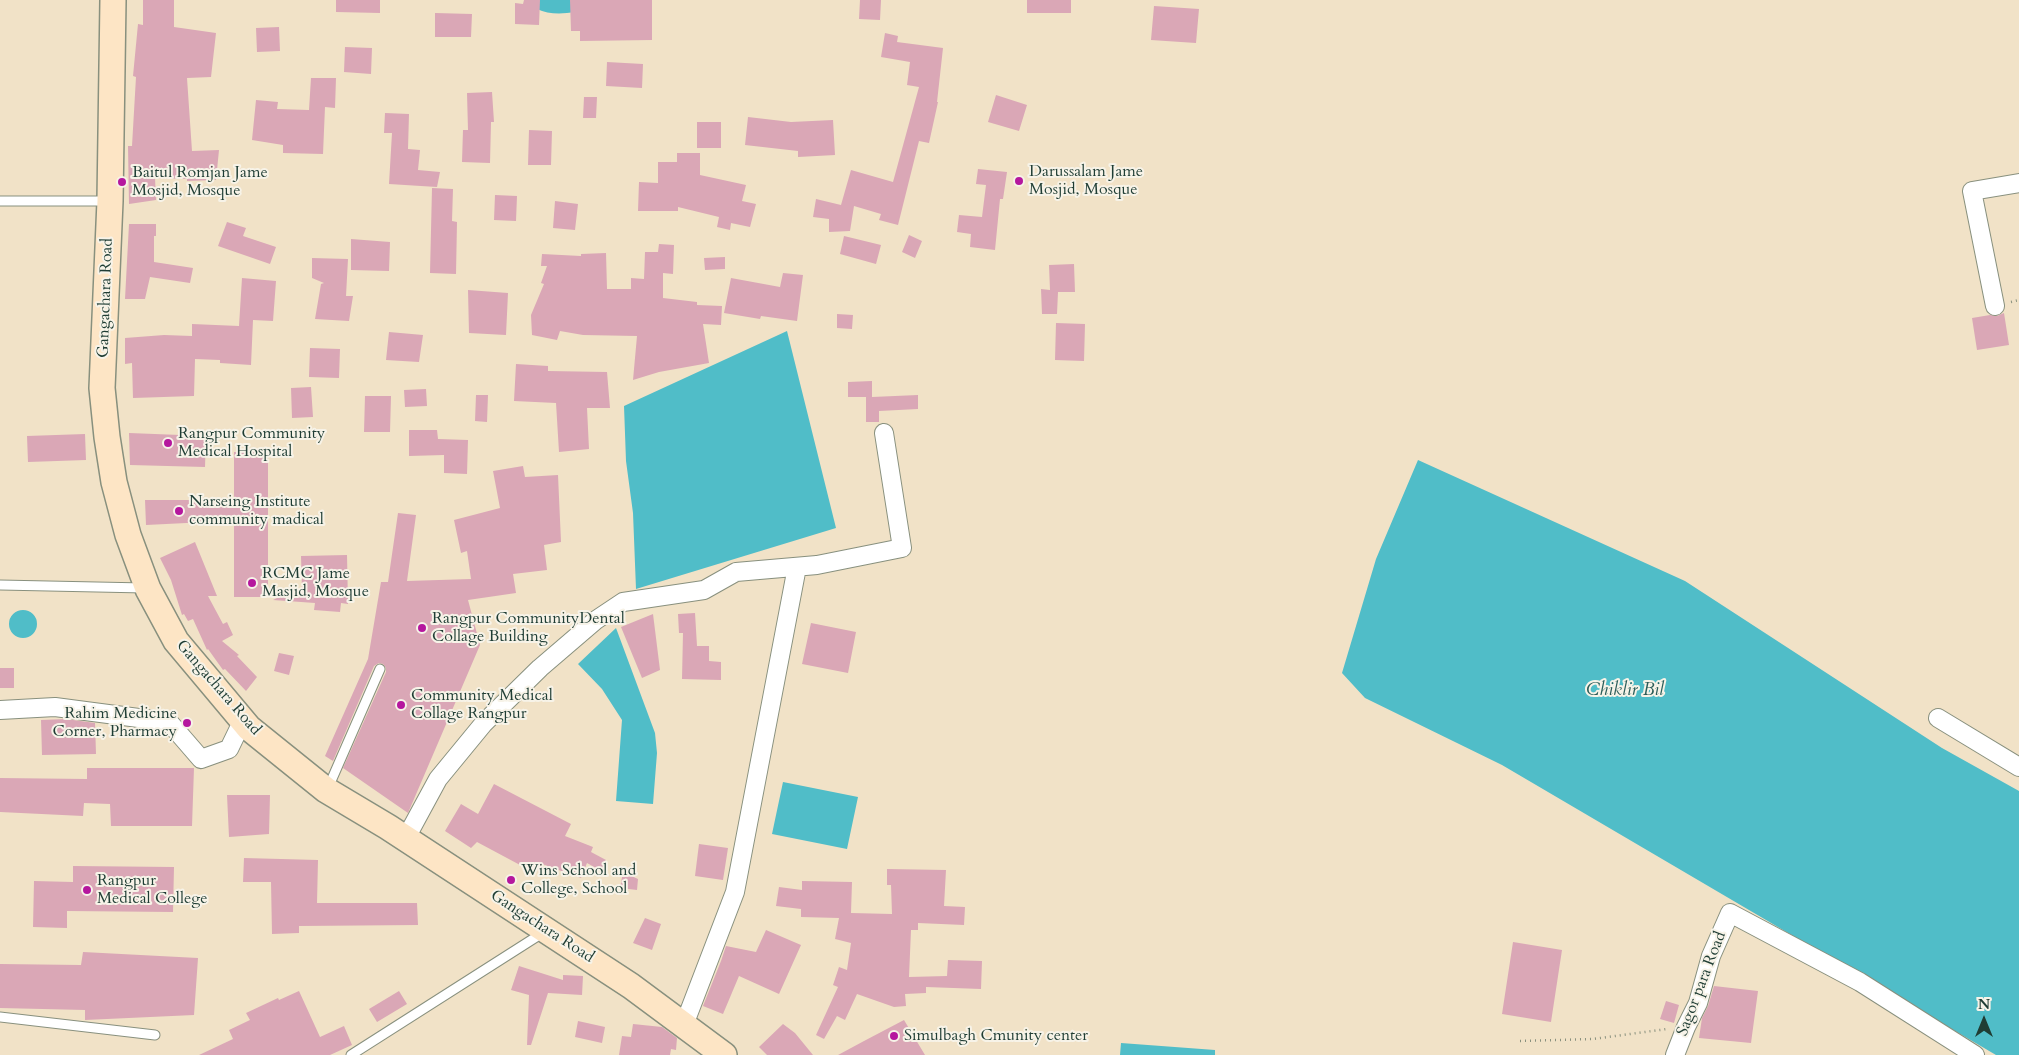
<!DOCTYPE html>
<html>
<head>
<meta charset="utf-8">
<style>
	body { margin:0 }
	#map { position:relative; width:2019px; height:1055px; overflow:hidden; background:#f1e2c7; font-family:Cardo,serif }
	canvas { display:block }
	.north { position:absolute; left:1959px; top:995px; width:50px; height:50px; -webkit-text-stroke:4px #f7f3e8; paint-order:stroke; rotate:0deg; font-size:14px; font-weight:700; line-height:20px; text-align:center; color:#1f3d34 }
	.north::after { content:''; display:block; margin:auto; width:18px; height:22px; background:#1f3d34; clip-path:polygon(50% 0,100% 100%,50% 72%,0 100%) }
</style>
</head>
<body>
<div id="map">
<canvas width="2019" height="1055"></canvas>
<div class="north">N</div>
</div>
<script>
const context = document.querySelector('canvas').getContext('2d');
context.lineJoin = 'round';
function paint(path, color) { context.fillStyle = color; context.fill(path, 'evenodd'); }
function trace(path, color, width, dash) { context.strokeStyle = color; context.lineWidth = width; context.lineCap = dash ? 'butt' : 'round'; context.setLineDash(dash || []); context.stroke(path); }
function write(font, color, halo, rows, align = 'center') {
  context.font = font + ' Cardo,serif'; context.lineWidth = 4; context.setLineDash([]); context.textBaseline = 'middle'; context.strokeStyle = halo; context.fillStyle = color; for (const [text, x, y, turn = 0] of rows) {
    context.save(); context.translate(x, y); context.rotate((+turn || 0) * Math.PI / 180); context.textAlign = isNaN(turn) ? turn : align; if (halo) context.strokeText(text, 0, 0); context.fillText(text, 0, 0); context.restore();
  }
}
paint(new Path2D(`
	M 534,0 L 623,0 C 598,6 561,21 537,9 Z
	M 787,331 L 836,528 L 636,589 L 633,513 L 626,461 L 624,406 Z
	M 1418,460 L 1685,581 L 1942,748 L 2019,791 L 2019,1055 L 1996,1055 L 1502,765 L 1365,698 L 1342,673 L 1376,559 Z
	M9 624a14 14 0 1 1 28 0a14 14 0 1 1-28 0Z
	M 616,628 L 655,733 L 657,753 L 653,804 L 616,801 L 622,720 L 602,689 L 578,664 Z
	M 783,782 L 858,797 L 847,849 L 772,834 Z
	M 1121,1043 L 1215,1050 L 1215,1055 L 1120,1055 Z`), '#50bdc8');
paint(new Path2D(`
	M 143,0 L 174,0 L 174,27 L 216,33 L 211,77 L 187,78 L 192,151 L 219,150 L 216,180 L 187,181 L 187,179 L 155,178 L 156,200 L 129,204 L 128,146 L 132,146 L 136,77 L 133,76 L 138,24 L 143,25 Z
	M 336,0 L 380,0 L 380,13 L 336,12 Z
	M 524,0 L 540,0 L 539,25 L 515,24 L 515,3 L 523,4 Z
	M 570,0 L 652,0 L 652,40 L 580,41 L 580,31 L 571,31 Z
	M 860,0 L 881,0 L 880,20 L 859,19 Z
	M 1027,0 L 1071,0 L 1071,13 L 1027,13 Z
	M 1154,6 L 1199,9 L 1196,43 L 1151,40 Z
	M 435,13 L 472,14 L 471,37 L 435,37 Z
	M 279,27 L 280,51 L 257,52 L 256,28 Z
	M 885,33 L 898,36 L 897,42 L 943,48 L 937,102 L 938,102 L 929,143 L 919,141 L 898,225 L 879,220 L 881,214 L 854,206 L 850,231 L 829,232 L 829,219 L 813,217 L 816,199 L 841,205 L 851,170 L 893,182 L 919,87 L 907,85 L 910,62 L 881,57 Z
	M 345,47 L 372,48 L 371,74 L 344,72 Z
	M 607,62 L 643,64 L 642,88 L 606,86 Z
	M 311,78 L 336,78 L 335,108 L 325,107 L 323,154 L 283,153 L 283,145 L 252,140 L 256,100 L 278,102 L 277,109 L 309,110 Z
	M 492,92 L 494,122 L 491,122 L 490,163 L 462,162 L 463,130 L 468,130 L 467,93 Z
	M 996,95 L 1027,105 L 1019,131 L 988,122 Z
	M 584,97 L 597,97 L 596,118 L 583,118 Z
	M 385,113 L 409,114 L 408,149 L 420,150 L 418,170 L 440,172 L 437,187 L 389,184 L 392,133 L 384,133 Z
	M 748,117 L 791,122 L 833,120 L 835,155 L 798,157 L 798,151 L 745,145 Z
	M 697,122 L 721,122 L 721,148 L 697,148 Z
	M 529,130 L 552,131 L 551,165 L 528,165 Z
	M 677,153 L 700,153 L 700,175 L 746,185 L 742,201 L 756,204 L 750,227 L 731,223 L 730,230 L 717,227 L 719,217 L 678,207 L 678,211 L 638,211 L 639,182 L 658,183 L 658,162 L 677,162 Z
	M 978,169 L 1007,172 L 1003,199 L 1000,199 L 995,250 L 970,247 L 971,234 L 957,232 L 959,215 L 982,217 L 986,185 L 976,184 Z
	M 432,188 L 453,189 L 452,221 L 457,222 L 456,274 L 430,273 Z
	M 495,195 L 517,196 L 516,221 L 494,220 Z
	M 555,201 L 578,204 L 575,230 L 553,228 Z
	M 227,222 L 246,228 L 243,236 L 276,247 L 270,264 L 218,246 Z
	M 129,224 L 156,224 L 156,236 L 154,236 L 154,262 L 193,268 L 190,283 L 150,277 L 145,299 L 125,299 Z
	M 909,235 L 922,241 L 915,258 L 902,252 Z
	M 844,236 L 881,245 L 876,264 L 840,254 Z
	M 351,239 L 390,242 L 389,271 L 351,270 Z
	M 659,244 L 674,245 L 673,274 L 663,273 L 663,298 L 697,302 L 697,305 L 722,306 L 721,325 L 703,324 L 709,363 L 659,372 L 633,380 L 637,336 L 583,335 L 560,331 L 557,340 L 532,335 L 531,315 L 544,284 L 541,283 L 547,266 L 541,266 L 542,254 L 581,256 L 581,254 L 606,253 L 607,289 L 631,289 L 631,278 L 644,279 L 645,252 L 658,252 Z
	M 725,257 L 725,269 L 705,270 L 704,258 Z
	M 312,258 L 348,259 L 346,296 L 353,296 L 349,321 L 315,319 L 321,284 L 324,283 L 312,278 Z
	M 1074,264 L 1075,292 L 1058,292 L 1057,314 L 1042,314 L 1041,289 L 1050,290 L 1049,265 Z
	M 783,273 L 803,275 L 797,321 L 761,316 L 760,319 L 724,313 L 731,278 L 780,287 Z
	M 242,278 L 276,281 L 273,321 L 253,320 L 251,365 L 220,363 L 220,360 L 195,359 L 194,396 L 133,398 L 132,363 L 125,364 L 125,338 L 164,335 L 192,336 L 192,324 L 239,326 Z
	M 468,290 L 508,293 L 506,335 L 469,333 Z
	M 2004,313 L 2009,345 L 1977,350 L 1972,318 L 1990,315 L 1997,316 Z
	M 837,314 L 853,315 L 852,329 L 837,328 Z
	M 1056,323 L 1085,324 L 1084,361 L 1055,360 Z
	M 389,332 L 423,335 L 419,362 L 386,360 Z
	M 310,348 L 340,349 L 339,378 L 309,377 Z
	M 516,364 L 548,366 L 548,371 L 607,372 L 610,408 L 587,408 L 589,449 L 559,452 L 556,403 L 514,401 Z
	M 872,381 L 872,397 L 918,395 L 918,409 L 879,411 L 879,422 L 866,422 L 866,397 L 848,397 L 848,382 Z
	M 311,387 L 313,417 L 292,418 L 291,388 Z
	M 426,389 L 427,406 L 405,407 L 404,390 Z
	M 476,395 L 488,395 L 487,422 L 475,421 Z
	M 365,396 L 391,396 L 390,432 L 364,432 Z
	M 409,430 L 437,430 L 438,439 L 468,440 L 467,474 L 444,473 L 444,455 L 409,456 Z
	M 129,433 L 206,436 L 205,467 L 130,465 Z
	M 85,434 L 86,460 L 28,462 L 27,436 Z
	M 234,452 L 268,452 L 268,597 L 234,597 L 234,526 L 247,520 L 146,525 L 145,500 L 234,500 Z
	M 523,466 L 525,477 L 558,475 L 561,542 L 544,545 L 547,570 L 513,574 L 516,593 L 468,600 L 480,645 L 408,813 L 343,768 L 386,672 L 386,668 L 383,664 L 379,663 L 374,666 L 333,761 L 325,756 L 368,659 L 381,582 L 388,582 L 398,513 L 416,515 L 407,581 L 471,579 L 467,551 L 461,553 L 454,520 L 500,508 L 493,471 Z
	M 195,542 L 217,596 L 208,596 L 223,624 L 227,622 L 233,635 L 222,641 L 239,655 L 237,656 L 257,677 L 246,691 L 225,669 L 223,670 L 208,649 L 207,650 L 193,619 L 188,621 L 184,614 L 182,615 L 171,580 L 160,558 Z
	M 347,555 L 348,604 L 341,603 L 340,612 L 314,610 L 315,603 L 273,600 L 295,589 L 302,590 L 301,556 Z
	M 695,613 L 697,646 L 709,646 L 709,661 L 721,662 L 721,680 L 682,679 L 683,633 L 679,633 L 678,614 Z
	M 653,614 L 660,670 L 642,678 L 621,627 Z
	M 811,623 L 856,632 L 848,673 L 802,664 Z
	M 279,653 L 294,656 L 289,675 L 274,671 Z
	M 0,668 L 14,668 L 14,688 L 0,688 Z
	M 66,719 L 95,723 L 96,754 L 42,755 L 41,720 Z
	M 87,768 L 194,768 L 192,826 L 111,826 L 110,804 L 84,803 L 83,816 L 0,812 L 0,778 L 87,779 Z
	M 494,784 L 571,824 L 565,836 L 593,847 L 591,852 L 606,860 L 603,872 L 587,863 L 581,878 L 542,864 L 535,873 L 477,842 L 471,848 L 445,831 L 461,804 L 478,814 Z
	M 227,795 L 270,795 L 269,834 L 229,837 Z
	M 699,844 L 728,848 L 723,880 L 695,876 Z
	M 244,858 L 318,860 L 317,903 L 417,903 L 418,925 L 299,926 L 299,933 L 272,934 L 271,882 L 243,882 Z
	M 73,866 L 174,867 L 173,912 L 67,911 L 67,928 L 33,927 L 34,881 L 73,882 Z
	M 887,869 L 946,870 L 944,906 L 965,907 L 964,925 L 918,923 L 918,930 L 911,930 L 909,977 L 947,976 L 948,960 L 982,961 L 981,989 L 926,987 L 926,993 L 905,994 L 906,1006 L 894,1007 L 857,994 L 845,1020 L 837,1016 L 824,1039 L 816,1035 L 838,987 L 833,985 L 839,967 L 847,970 L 851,943 L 835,939 L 839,918 L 801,917 L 801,909 L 776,906 L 779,887 L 802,890 L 802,881 L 852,882 L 851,913 L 892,914 L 891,885 L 887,885 Z
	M 623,872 L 638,879 L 637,890 L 620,888 Z
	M 645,918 L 661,924 L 652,950 L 633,943 Z
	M 766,930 L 801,945 L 779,994 L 739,976 L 723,1014 L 703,1006 L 721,961 L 726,946 L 756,952 Z
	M 1513,942 L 1562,950 L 1551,1022 L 1502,1014 Z
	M 83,952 L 198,958 L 194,1015 L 85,1020 L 85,1010 L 0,1008 L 0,964 L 81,965 Z
	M 519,966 L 563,980 L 563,975 L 583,976 L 582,995 L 548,993 L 531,1045 L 527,1045 L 529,995 L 511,990 Z
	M 1714,986 L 1758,991 L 1751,1043 L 1699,1038 L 1702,1018 L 1708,1006 Z
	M 299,991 L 320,1037 L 344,1026 L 352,1045 L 330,1055 L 199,1055 L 233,1039 L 229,1030 L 250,1020 L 246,1013 L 278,998 L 279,1000 Z
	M 399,991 L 407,1004 L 377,1022 L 369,1009 Z
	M 1666,1001 L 1679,1005 L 1674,1023 L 1660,1019 Z
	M 904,1020 L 925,1055 L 838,1055 L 864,1041 Z
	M 578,1021 L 605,1027 L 602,1043 L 575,1037 Z
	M 633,1024 L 662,1027 L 677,1038 L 676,1050 L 671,1049 L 670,1055 L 619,1055 L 622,1036 L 631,1037 Z
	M 783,1024 L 795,1033 L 813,1055 L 767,1055 L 759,1047 Z`), '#daa7b6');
const lane = new Path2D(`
	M 0,201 L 107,201
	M 0,585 L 145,588
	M 328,788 L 380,669
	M 0,1017 L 155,1035
	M 351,1055 L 544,932`);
const street = new Path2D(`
	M 1995,306 L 1972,191 L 2019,183
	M 0,710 L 55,707 L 169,722 L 201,759 L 229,749 L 243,720
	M 1938,718 L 2019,767
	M 406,838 L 438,779 L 484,723 L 540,668 L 596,620 L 623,602 L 704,590 L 736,572 L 817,565 L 902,548 L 884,433
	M 684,1025 L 735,892 L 797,567
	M 1675,1055 L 1686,1027 L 1698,1003 L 1711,956 L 1730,913 L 1860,982 L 1975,1055`);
const secondary = new Path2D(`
	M 113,0 L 110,201 L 102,388 L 107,437 L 114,482 L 128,535 L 148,589 L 176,641 L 249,728 L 326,790 L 388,827 L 631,986 L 724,1055`);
trace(lane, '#88907e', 11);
trace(street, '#88907e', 20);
trace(secondary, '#88907e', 28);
trace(new Path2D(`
	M 2011,302 L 2019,300
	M 1520,1041 L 1593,1039 L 1667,1029`), '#88907e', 2.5, [1, 4]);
trace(lane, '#fff', 9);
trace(street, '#fff', 18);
trace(secondary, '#fde5c5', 25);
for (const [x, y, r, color] of [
	[1019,181,5,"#b5179e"],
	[122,182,5,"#b5179e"],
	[168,443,5,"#b5179e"],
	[179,511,5,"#b5179e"],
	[252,583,5,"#b5179e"],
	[422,628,5,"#b5179e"],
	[401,705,5,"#b5179e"],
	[187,723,5,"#b5179e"],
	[511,880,5,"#b5179e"],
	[87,890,5,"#b5179e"],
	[894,1036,5,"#b5179e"]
]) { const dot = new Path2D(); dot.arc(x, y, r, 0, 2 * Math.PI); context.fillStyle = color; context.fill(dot); trace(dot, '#f7f3e8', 2); }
write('16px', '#1f3d34', '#f7f3e8', [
	["Darussalam Jame",1029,172],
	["Mosjid, Mosque",1029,190],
	["Baitul Romjan Jame",132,173],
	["Mosjid, Mosque",132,191],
	["Rangpur Community",178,434],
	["Medical Hospital",178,452],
	["Narseing Institute",189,502],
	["community madical",189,520],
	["RCMC Jame",262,574],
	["Masjid, Mosque",262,592],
	["Rangpur CommunityDental",432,619],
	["Collage Building",432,637],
	["Community Medical",411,696],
	["Collage Rangpur",411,714],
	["Rahim Medicine",177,714,"right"],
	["Corner, Pharmacy",177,732,"right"],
	["Wins School and",521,871],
	["College, School",521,889],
	["Rangpur",97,881],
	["Medical College",97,899],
	["Simulbagh Cmunity center",904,1036]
], 'left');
write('16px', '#1f3d34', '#f7f3e8', [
	["Gangachara Road",106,298,-88],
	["Gangachara Road",218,688,49],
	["Gangachara Road",542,927,33],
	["Sagor para Road",1702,984,-69]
]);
write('italic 18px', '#2b5d59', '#f7f3e8', [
	["Chiklir Bil",1625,691]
]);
</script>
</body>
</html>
